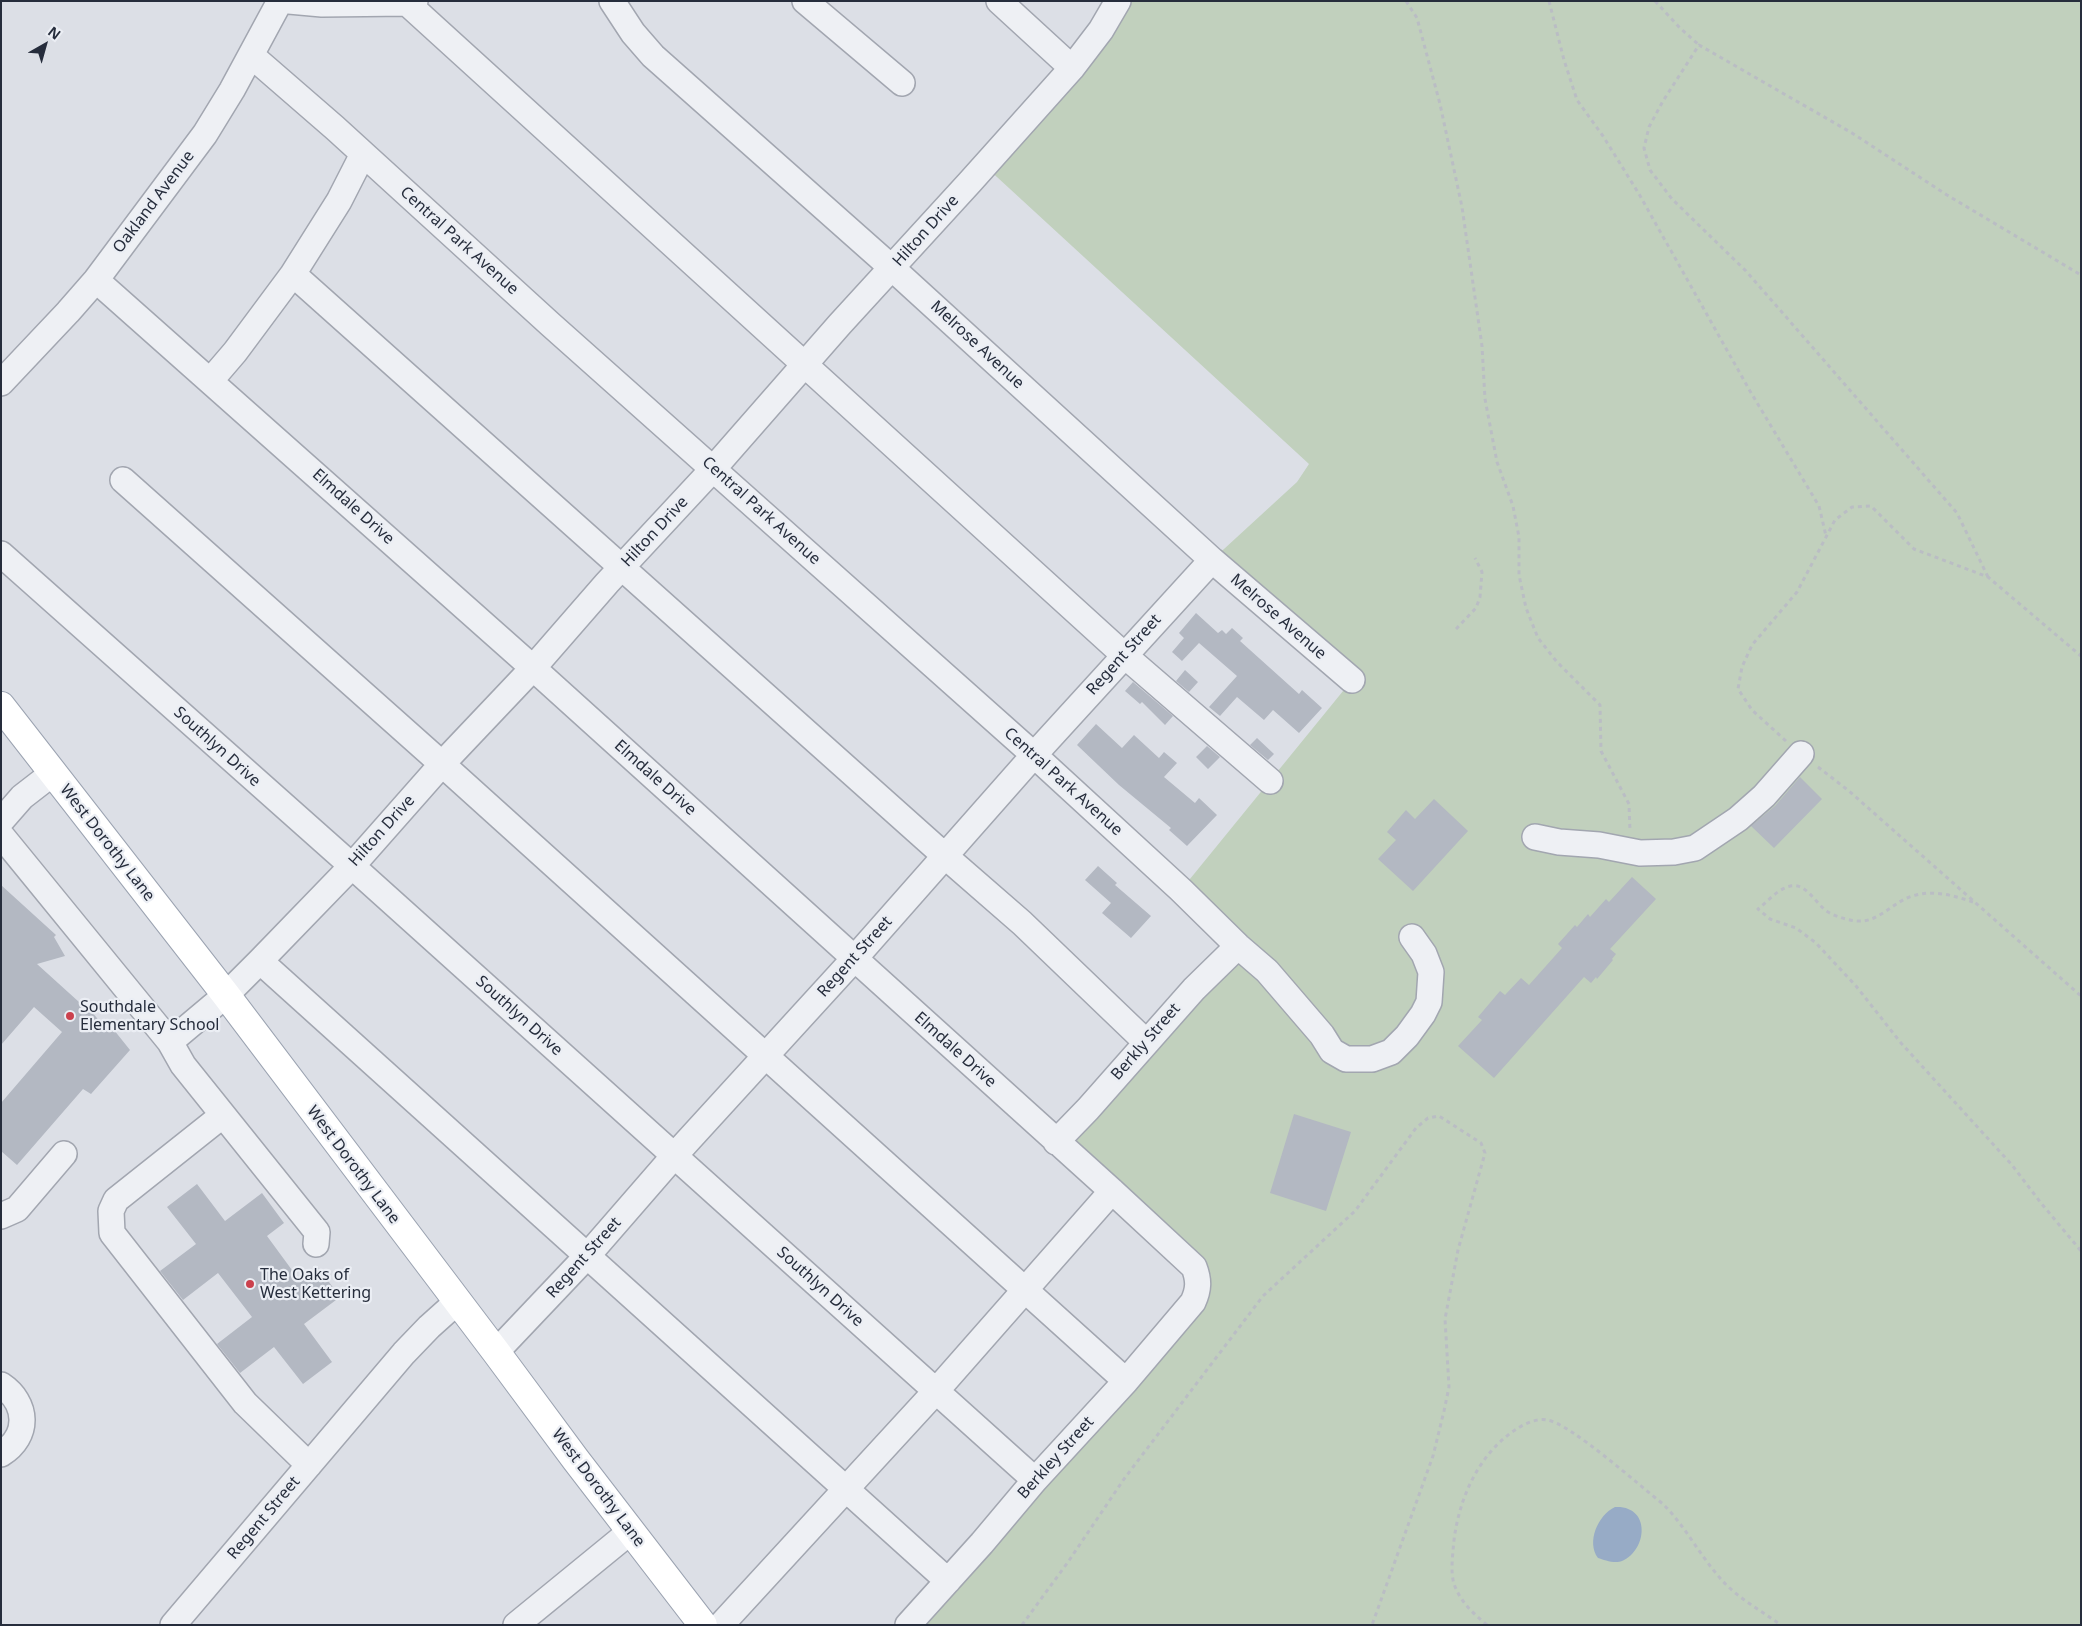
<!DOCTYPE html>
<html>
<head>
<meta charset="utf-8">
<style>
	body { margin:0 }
	#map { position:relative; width:2082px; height:1626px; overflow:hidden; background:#dcdfe6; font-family:"Noto Sans",sans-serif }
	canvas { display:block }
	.frame { position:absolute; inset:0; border:2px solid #262d3c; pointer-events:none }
	.north { position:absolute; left:20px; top:20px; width:50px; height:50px; -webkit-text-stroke:4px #ebeef4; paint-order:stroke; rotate:38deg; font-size:14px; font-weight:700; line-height:20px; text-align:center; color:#262d3c }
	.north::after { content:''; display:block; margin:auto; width:18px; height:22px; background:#262d3c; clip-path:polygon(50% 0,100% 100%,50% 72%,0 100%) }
</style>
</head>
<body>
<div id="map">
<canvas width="2082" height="1626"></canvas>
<div class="frame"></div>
<div class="north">N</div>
</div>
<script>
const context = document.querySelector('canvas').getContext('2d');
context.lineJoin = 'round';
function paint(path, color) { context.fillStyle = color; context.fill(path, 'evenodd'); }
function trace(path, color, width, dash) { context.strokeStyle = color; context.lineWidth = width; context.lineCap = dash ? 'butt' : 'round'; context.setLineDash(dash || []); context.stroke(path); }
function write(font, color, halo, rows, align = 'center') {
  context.font = font + ' "Noto Sans",sans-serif'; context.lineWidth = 4.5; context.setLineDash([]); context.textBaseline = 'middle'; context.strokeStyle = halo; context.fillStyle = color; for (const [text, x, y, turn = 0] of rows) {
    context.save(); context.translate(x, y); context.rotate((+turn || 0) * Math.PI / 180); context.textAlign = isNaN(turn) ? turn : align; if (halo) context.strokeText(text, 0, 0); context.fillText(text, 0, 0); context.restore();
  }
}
paint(new Path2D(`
	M 1118,1 L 2081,1 L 2081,1625 L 908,1625 L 1198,1287 L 1056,1142 L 1238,946 L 1181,890 L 1352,680 L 1212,560 L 1297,482 L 1309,464 L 985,166 Z`), '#c1d0bd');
paint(new Path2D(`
	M 1615,1507 C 1651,1505 1648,1550 1622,1561 C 1615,1564 1604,1560 1598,1558 C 1586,1542 1598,1515 1615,1507 Z`), '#97abc6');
paint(new Path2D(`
	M 1196,613 L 1218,633 L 1222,630 L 1226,634 L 1232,628 L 1243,638 L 1240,641 L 1299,694 L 1302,690 L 1322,708 L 1299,733 L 1273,710 L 1264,720 L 1237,697 L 1220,716 L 1209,707 L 1237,676 L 1199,643 L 1182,661 L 1172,652 L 1184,638 L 1179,633 Z
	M 1185,670 L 1198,682 L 1189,692 L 1176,681 Z
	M 1133,682 L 1173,716 L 1165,725 L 1142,702 L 1140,704 L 1125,691 Z
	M 1096,724 L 1122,748 L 1134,735 L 1159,758 L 1164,752 L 1177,763 L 1164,777 L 1195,803 L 1199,798 L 1217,815 L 1187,846 L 1169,830 L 1171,828 L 1119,785 L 1077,745 Z
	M 1257,738 L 1274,754 L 1268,760 L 1250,745 Z
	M 1207,746 L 1220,757 L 1208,769 L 1196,757 Z
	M 1800,777 L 1822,799 L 1774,848 L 1751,826 L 1775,806 Z
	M 1434,799 L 1468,831 L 1413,891 L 1378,859 L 1396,840 L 1387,832 L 1406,810 L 1415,819 Z
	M 1098,866 L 1117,883 L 1115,885 L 1151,916 L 1131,938 L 1102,913 L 1111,903 L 1085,880 Z
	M 1632,877 L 1656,899 L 1610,949 L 1616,954 L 1612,959 L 1613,960 L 1597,979 L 1596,977 L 1591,983 L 1584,977 L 1494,1078 L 1458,1046 L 1482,1020 L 1478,1017 L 1500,991 L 1505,995 L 1521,978 L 1529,985 L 1562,948 L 1558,944 L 1575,925 L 1577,927 L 1588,914 L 1590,917 L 1606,899 L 1609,902 Z
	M 1,885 L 56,935 L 54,937 L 65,956 L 37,964 L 79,1002 L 82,1000 L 106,1029 L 110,1025 L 130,1050 L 91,1094 L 83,1089 L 17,1165 L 1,1151 L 1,1103 L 62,1032 L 34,1007 L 1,1045 Z
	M 1294,1114 L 1351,1132 L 1326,1211 L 1270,1193 Z
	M 197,1184 L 225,1221 L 262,1193 L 284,1223 L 267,1236 L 300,1281 L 318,1267 L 340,1297 L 304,1324 L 332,1362 L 303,1384 L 274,1347 L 240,1373 L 217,1344 L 252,1317 L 218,1273 L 183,1300 L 160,1271 L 196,1244 L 167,1207 Z`), '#b3b8c2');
const minor = new Path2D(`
	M 289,1 L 322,4 L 407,3 L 415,1
	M 612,1 L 633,33 L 653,56 L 892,268 L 1212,560 L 1352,680
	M 805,1 L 902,83
	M 999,1 L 1072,68
	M 407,3 L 1124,655 L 1270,781
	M 252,56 L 335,128 L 550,324 L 1034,755 L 1181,890 L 1238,946 L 1267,971 L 1322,1035 L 1332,1051 L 1346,1059 L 1372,1059 L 1391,1052 L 1407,1036 L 1423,1014 L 1429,1002 L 1431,972 L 1424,954 L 1412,937
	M 363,154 L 339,201 L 293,274 L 945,856 L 1022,923 L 1146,1042
	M 96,280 L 533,668 L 1112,1191 L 1194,1267 C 1199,1280 1199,1289 1193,1302 L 1126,1381 L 1035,1480 L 982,1543 L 908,1625
	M 211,380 L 235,352 L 293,274
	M 1,383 L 68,312 L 96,280 L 205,134 L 232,90 L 280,1
	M 123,480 L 442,764 L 1126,1381
	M 1,554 L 352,866 L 1035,1480
	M 1,821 L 22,797 L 53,773
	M 1,835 L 170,1042 L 183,1065 L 317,1232 L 316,1244
	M 1535,837 L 1559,842 L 1599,845 L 1640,853 L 1674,852 L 1695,848 L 1738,819 L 1764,796 L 1801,754
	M 260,961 L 948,1581
	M 170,1042 L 226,995 L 260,961 L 352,866 L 442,764 L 533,668 L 607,583 L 713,469 L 840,324 L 970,182 L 1072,68 L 1101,30 L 1118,1
	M 223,1115 L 116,1200 L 111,1211 L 112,1233 L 245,1403 L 309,1465
	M 1056,1142 L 1088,1109 L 1194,989 L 1238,946
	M 1,1216 L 17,1209 L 64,1154
	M 496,1352 L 588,1255 L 674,1156 L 854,959 L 1034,755 L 1212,560
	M 1,1385 C 28,1403 30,1436 1,1454
	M 173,1625 L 404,1353 L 429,1327 L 458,1301
	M 516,1625 L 631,1531
	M 721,1625 L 936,1391 L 1112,1191`);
const major = new Path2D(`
	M 1,706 L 226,995 L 496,1352 L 576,1460 L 703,1625`);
trace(minor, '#a2a6b0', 28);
trace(major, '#9ba3b1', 30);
trace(new Path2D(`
	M 1406,1 L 1417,18 L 1440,104 L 1462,207 L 1482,346 L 1485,399 L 1497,462 L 1513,506 L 1519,537 L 1519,575 L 1526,608 L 1538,638 L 1557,662 L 1600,705 L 1601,751 L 1629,804 L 1630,831
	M 1549,1 L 1564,60 L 1577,100 L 1603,136 L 1639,194 L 1750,391 L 1819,506 L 1826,536
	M 1655,1 L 1680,28 L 1699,45
	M 1988,577 L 1957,513 L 1746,271 L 1672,199 L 1650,170 L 1644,148 L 1649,127 L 1663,101 L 1699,45 L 1852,133 L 1947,195 L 2081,275
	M 1456,629 L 1476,608 L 1480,597 L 1482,572 L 1475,558
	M 1786,741 L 1752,710 L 1738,689 L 1742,667 L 1752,645 L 1797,592 L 1835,520 L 1852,507 L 1871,506 L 1914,549 L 1988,577 L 2081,656
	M 1818,767 L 1849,791 L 2081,996
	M 1973,902 C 1955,896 1935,890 1916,895 C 1895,899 1880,923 1857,921 C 1847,920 1837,917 1828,912 C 1814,903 1805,878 1785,888 C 1775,892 1766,903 1758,909 L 1770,919 L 1796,928 L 1816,943 L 1856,986 L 1901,1043 L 2012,1165 L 2041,1203 L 2081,1251
	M 1022,1625 L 1068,1562 L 1124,1479 L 1263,1296 L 1355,1211 L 1416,1128 L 1428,1118 L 1439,1116 L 1481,1143 L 1485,1153 L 1458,1250 L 1445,1319 L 1449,1387 L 1444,1411 L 1433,1456 L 1372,1625
	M 1487,1625 C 1473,1613 1461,1603 1454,1584 C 1451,1573 1452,1562 1453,1551 C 1456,1505 1476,1456 1515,1430 C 1524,1424 1536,1418 1547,1420 C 1570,1423 1641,1487 1663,1504 C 1685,1526 1699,1554 1720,1578 C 1736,1597 1760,1610 1781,1625`), '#babdc4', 3, [4, 4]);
trace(minor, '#eef0f4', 25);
trace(major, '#fff', 28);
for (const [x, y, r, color] of [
	[70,1016,5,"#cb414d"],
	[250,1284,5,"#cb414d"]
]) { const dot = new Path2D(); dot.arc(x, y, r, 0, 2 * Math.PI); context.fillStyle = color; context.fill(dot); trace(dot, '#ebeef4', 2); }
write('16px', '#262d3c', '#ebeef4', [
	["Oakland Avenue",154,202,-53],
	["Hilton Drive",926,231,-48],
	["Central Park Avenue",459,241,42],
	["Melrose Avenue",977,345,43],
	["Elmdale Drive",353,507,42],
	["Central Park Avenue",761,511,42],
	["Hilton Drive",655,532,-47],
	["Melrose Avenue",1278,617,41],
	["Regent Street",1124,655,-48],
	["Southlyn Drive",217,747,42],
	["Elmdale Drive",655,778,42],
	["Central Park Avenue",1063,782,42],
	["Hilton Drive",382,831,-48],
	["West Dorothy Lane",107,843,52],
	["Regent Street",855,957,-48],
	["Southlyn Drive",519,1016,42],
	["Berkly Street",1146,1042,-49],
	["Elmdale Drive",955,1050,42],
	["West Dorothy Lane",353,1165,53],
	["Regent Street",584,1258,-48],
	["Southlyn Drive",820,1287,42],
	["Berkley Street",1056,1458,-48],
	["West Dorothy Lane",598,1488,53],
	["Regent Street",264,1518,-50]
]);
write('16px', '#262d3c', '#ebeef4', [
	["Southdale",80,1007],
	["Elementary School",80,1025],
	["The Oaks of",260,1275],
	["West Kettering",260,1293]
], 'left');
</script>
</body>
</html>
